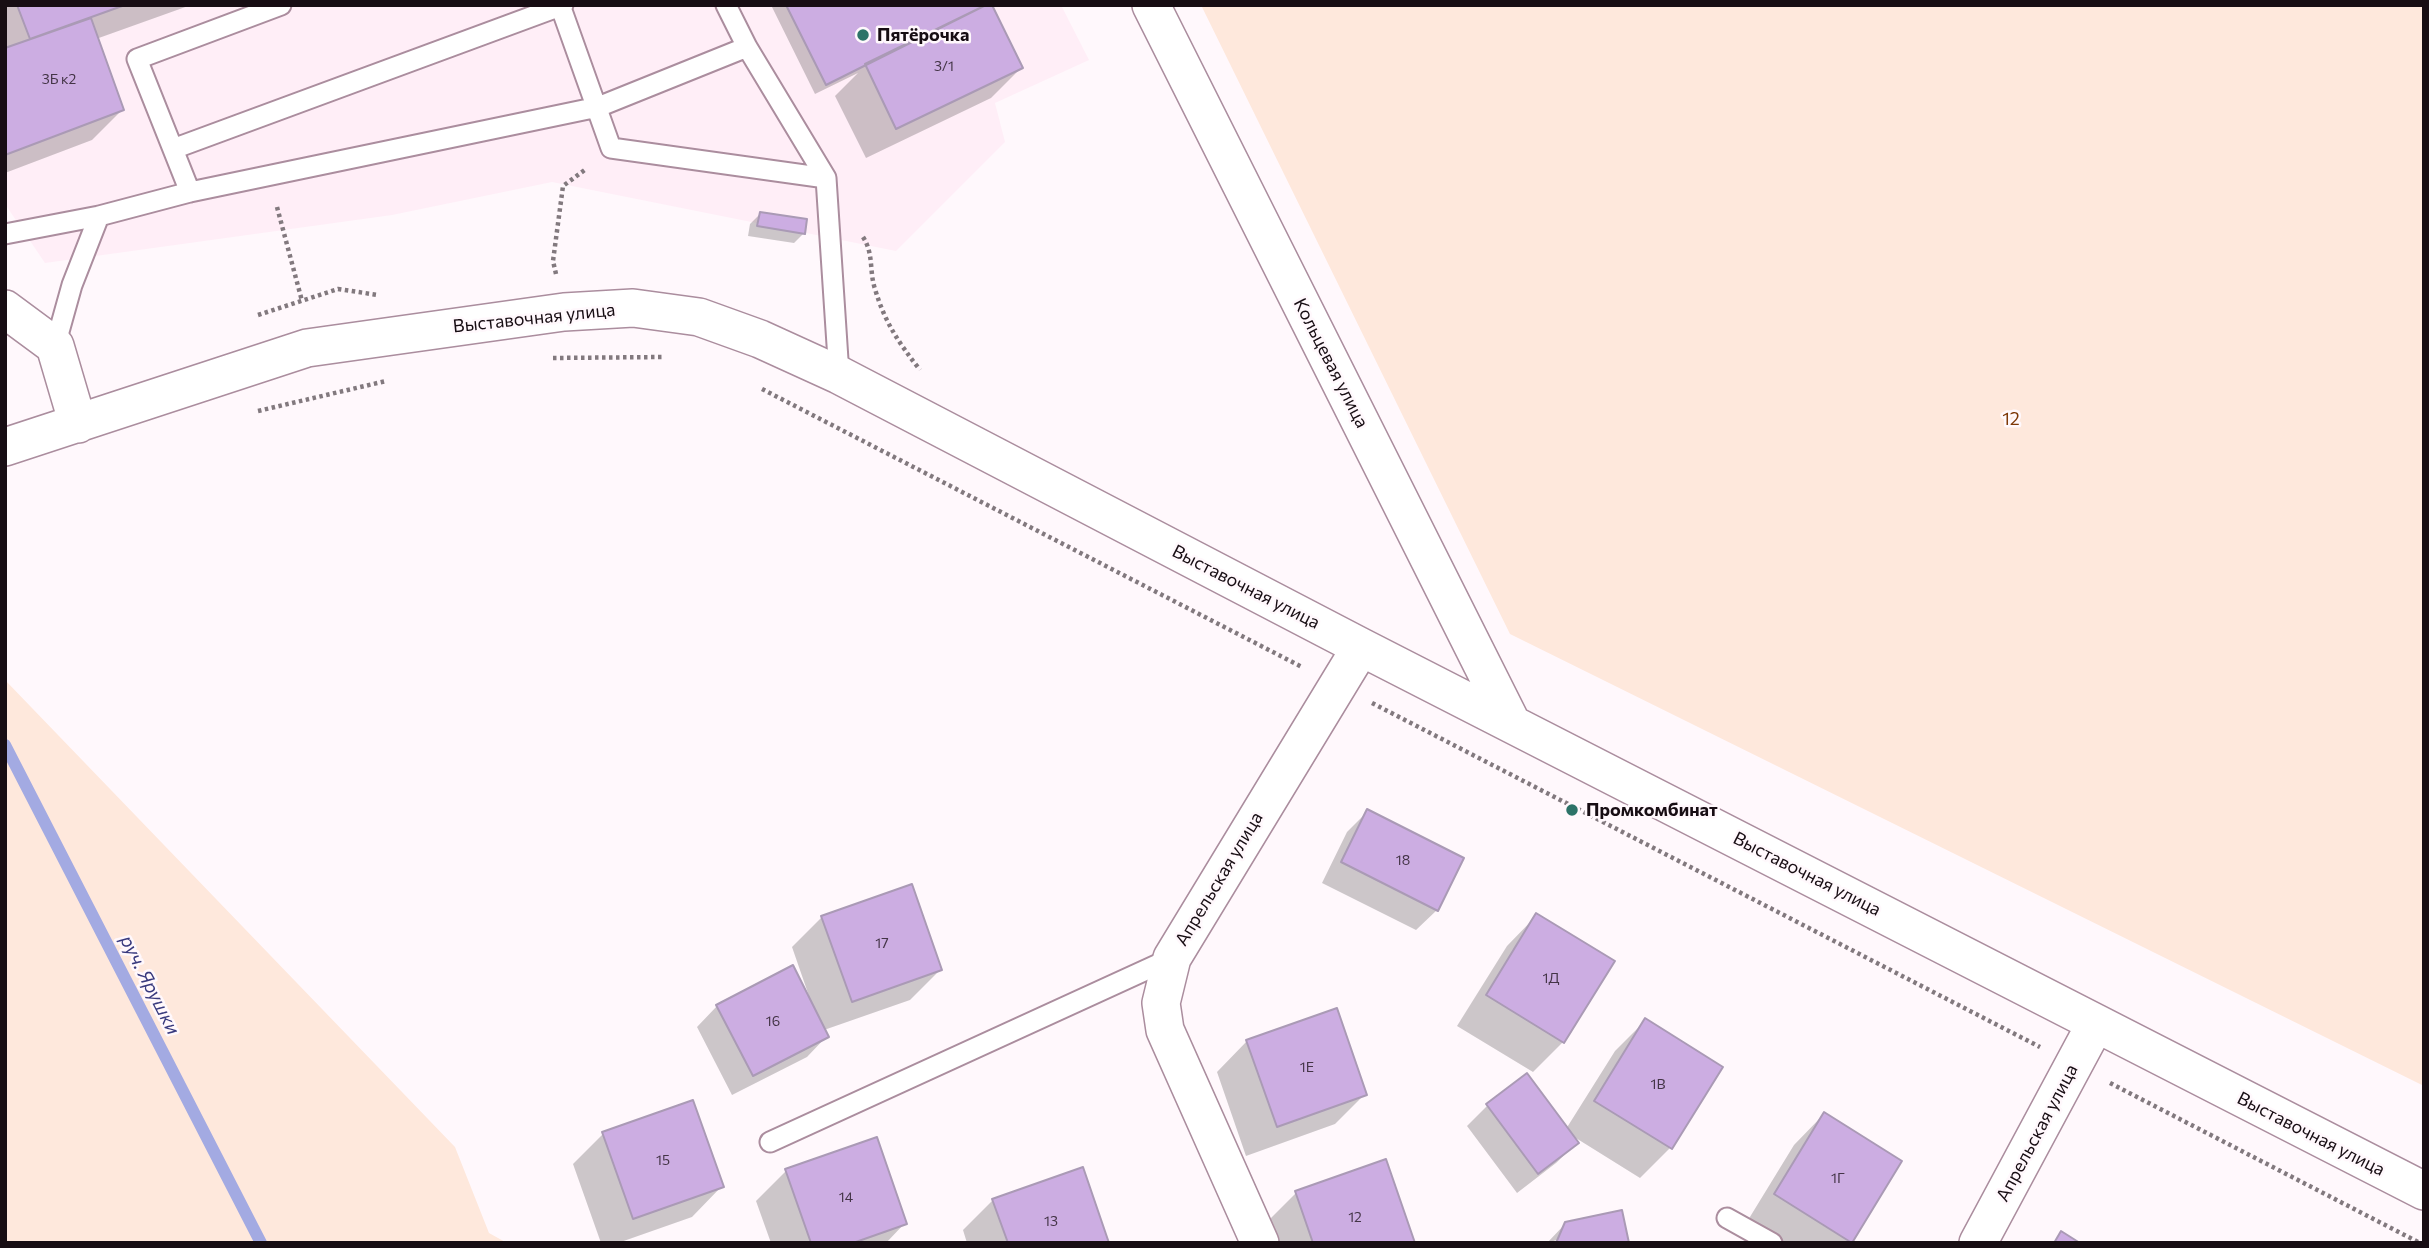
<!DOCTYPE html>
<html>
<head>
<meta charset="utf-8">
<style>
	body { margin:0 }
	#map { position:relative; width:2429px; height:1248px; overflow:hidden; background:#fff8fc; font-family:Commissioner,sans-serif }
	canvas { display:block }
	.frame { position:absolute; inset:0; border:7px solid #170d13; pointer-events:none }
</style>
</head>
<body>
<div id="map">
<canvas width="2429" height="1248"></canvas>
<div class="frame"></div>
</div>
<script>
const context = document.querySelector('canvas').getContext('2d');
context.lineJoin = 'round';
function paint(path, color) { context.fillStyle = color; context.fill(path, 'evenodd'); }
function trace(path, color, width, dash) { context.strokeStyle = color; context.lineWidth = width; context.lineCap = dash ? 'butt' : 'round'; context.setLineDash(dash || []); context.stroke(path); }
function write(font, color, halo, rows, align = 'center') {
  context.font = font + ' Commissioner,sans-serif'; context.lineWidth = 5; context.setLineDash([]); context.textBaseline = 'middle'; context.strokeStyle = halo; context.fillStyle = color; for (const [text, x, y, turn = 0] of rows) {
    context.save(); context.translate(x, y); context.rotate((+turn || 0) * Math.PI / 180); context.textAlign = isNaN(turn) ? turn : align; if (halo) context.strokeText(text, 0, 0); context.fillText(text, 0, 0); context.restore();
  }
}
paint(new Path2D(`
	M 5,5 L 1061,5 L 1089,60 L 995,103 L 1005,142 L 896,251 L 552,182 L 392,215 L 45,263 L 5,204 Z`), '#ffeef7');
paint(new Path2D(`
	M 1201,5 L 2424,5 L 2424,1086 L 1510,634 Z
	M 5,680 L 455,1147 L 489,1233 L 507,1243 L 5,1243 Z`), '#fee8dc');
paint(new Path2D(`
	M 5,5 L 191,5 L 96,39 L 122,110 L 92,140 L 5,173 Z
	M 771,5 L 991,5 L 1021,68 L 991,98 L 866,158 L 835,96 L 858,73 L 815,94 Z
	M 760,214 L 804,233 L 794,243 L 748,236 L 750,224 Z
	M 1368,811 L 1437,910 L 1416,930 L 1322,883 L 1347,832 Z
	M 1537,915 L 1613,962 L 1563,1042 L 1533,1072 L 1457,1026 L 1507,946 Z
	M 822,917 L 940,970 L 910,1000 L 824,1030 L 827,1036 L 807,1057 L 732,1095 L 697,1027 L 717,1006 L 809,996 L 792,947 Z
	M 1645,1021 L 1670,1148 L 1640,1178 L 1571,1135 L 1577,1143 L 1556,1163 L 1517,1193 L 1467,1126 L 1488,1105 L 1566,1129 L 1615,1051 Z
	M 1247,1041 L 1365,1094 L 1335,1124 L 1246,1156 L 1217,1072 Z
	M 1824,1114 L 1900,1161 L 1849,1243 L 1773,1243 L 1745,1225 L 1794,1145 Z
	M 603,1134 L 722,1186 L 692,1217 L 618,1243 L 601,1243 L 573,1164 Z
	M 786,1171 L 905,1223 L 886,1243 L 771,1243 L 756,1201 Z
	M 1296,1193 L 1413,1243 L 1273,1243 L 1266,1223 Z
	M 993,1200 L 1108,1243 L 967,1243 L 963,1230 Z
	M 1566,1223 L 1560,1239 L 1547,1243 Z`), '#0003');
trace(new Path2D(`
	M 5,745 L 261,1243`), '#a3aae2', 12);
const building = new Path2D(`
	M 17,5 L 125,5 L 30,39 Z
	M 786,5 L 986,5 L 826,85 Z
	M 986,5 L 992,5 L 1023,68 L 896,129 L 865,64 Z
	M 91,18 L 124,110 L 5,155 L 5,48 Z
	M 760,212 L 807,219 L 805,234 L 757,226 Z
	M 1367,809 L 1464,858 L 1438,911 L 1341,862 Z
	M 912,884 L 942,970 L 852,1002 L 821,916 Z
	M 1536,913 L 1615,961 L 1564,1043 L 1486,995 Z
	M 793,965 L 829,1037 L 753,1076 L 716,1005 Z
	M 1337,1008 L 1367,1095 L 1277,1127 L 1246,1040 Z
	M 1645,1018 L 1723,1067 L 1672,1149 L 1594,1101 Z
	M 1527,1073 L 1579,1143 L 1538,1174 L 1486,1104 Z
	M 693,1100 L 724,1187 L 633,1219 L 602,1132 Z
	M 1824,1112 L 1902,1161 L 1852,1243 L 1774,1194 Z
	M 877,1137 L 907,1224 L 853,1243 L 811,1243 L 785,1169 Z
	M 1386,1159 L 1415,1243 L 1313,1243 L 1295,1191 Z
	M 1083,1167 L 1109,1243 L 1008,1243 L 992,1199 Z
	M 1622,1210 L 1629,1243 L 1556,1243 L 1565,1222 Z
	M 2061,1231 L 2080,1243 L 2054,1243 Z`);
paint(building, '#ccade2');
trace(building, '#aa9ab5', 2);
const lane = new Path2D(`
	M 560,5 L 611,148 L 826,178
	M 726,5 L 747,47 L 826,178 L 839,375
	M 173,149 L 563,5
	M 190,192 L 137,59 L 281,5
	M 5,234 L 99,216
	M 55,346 L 72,285 L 99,216 L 190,192 L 598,107 L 747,47
	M 770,1142 L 1172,958
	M 1727,1218 L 1772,1243`);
const street = new Path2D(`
	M 1151,5 L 1511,722
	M 5,309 L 55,346 L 78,424
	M 5,447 L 307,348 L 564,312 L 633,308 L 699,317 L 760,339 L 839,375 L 1361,647 L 2424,1191
	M 1260,1243 L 1165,1030 L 1161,1003 L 1172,958 L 1361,647
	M 1978,1243 L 2096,1023`);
trace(lane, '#ab8d9e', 23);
trace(street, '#ab8d9e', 40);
trace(new Path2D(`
	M 277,207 L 302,301
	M 863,237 C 874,254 869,271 875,289 C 885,323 899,343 920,370
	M 556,274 L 553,261 L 563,186 L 586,169
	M 258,315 L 338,289 L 378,295
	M 553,358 L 663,357
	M 762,389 L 1302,667
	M 258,411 L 386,381
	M 1372,703 L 2040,1047
	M 2110,1083 L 2420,1243`), '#82797e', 4.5, [3.5, 3.5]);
trace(lane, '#fff', 19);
trace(street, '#fff', 37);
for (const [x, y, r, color] of [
	[863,35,7,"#2c7368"],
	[1572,810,7,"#2c7368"]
]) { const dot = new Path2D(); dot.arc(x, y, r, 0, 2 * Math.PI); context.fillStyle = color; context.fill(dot); trace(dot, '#fff8fc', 2.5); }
write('14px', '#443547', null, [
	["3/1",944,66],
	["3Б к2",59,79],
	["18",1403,860],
	["17",882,943],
	["1Д",1551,978],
	["16",773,1021],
	["1Е",1307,1067],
	["1В",1658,1084],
	["15",663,1160],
	["1Г",1838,1178],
	["14",846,1197],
	["12",1355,1217],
	["13",1051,1221]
]);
write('bold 18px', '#170d13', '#fff8fc', [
	["Пятёрочка",877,35],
	["Промкомбинат",1586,810]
], 'left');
write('18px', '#170d13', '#fff8fc', [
	["Выставочная улица",534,318,-6],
	["Кольцевая улица",1331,363,63],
	["Выставочная улица",1246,587,27],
	["Выставочная улица",1807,874,27],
	["Апрельская улица",1219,879,-59],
	["Апрельская улица",2037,1133,-62],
	["Выставочная улица",2311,1134,27]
]);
write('18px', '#7e3807', '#fff8fc', [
	["12",2011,419]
]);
write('italic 19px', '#38397d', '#fff8fc', [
	["руч. Ярушки",150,985,63]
]);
</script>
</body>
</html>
